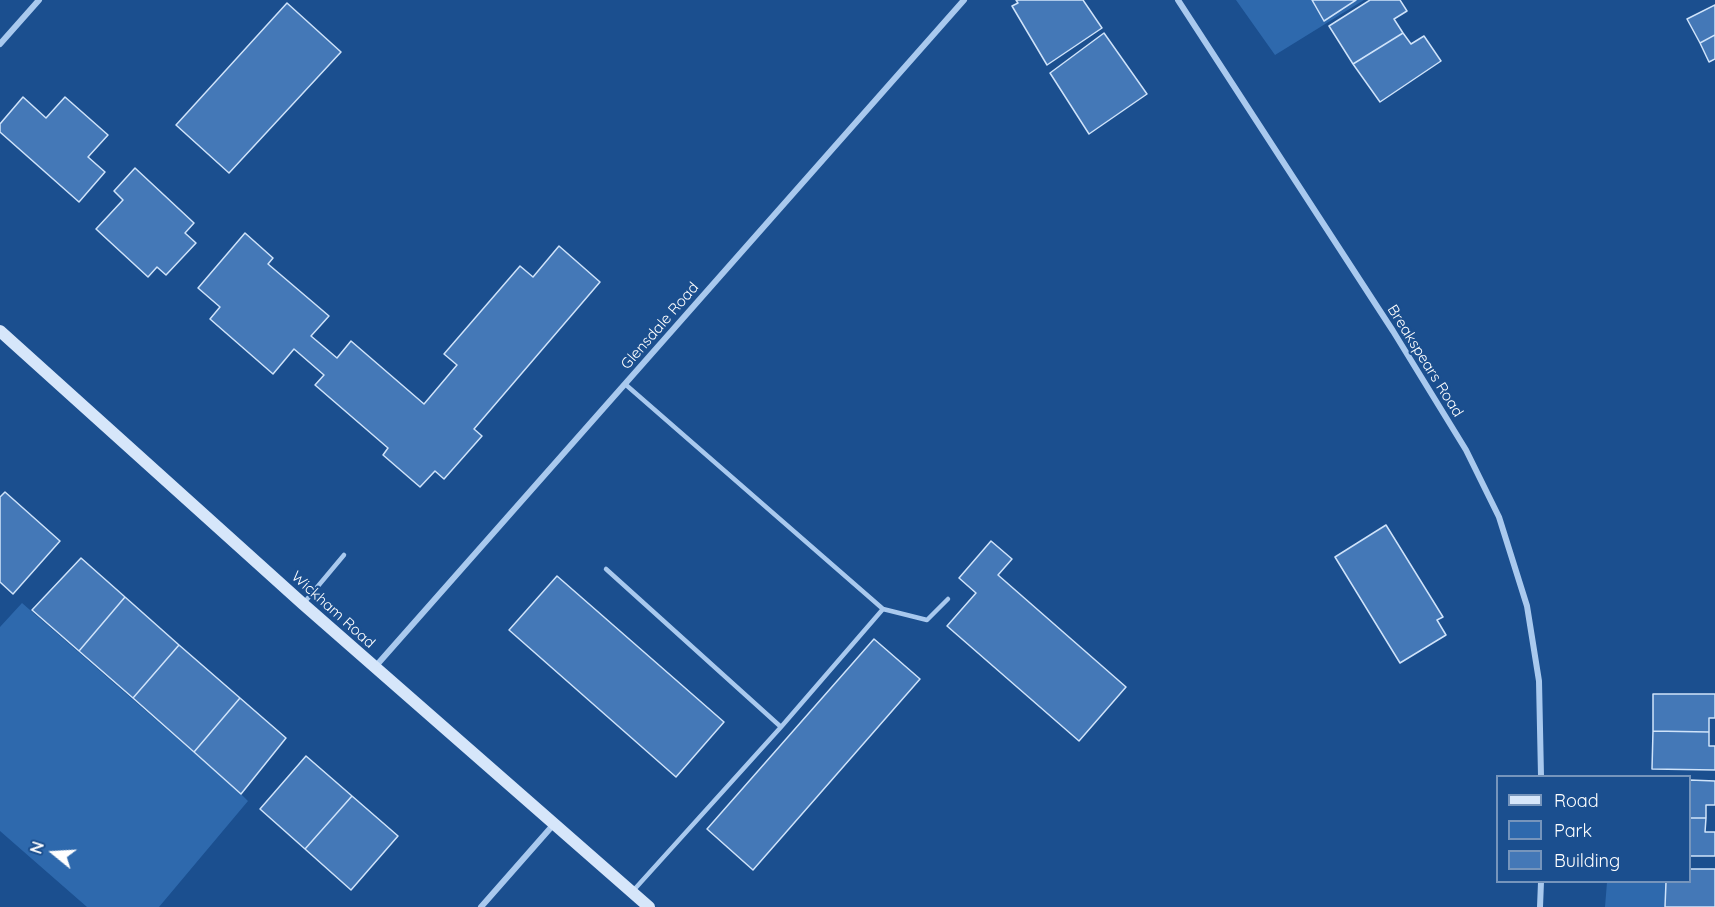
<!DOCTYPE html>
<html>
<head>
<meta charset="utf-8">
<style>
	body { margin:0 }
	#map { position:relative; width:1715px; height:907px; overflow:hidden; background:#1b4f8f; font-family:Quicksand,sans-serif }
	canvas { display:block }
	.legend { position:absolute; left:1496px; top:775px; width:195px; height:108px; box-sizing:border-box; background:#1b4f8f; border:2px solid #7695bc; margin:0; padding:8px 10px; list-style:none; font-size:18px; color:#fff }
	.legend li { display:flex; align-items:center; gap:12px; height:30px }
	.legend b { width:30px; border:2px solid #7695bc }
	.north { position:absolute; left:24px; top:823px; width:60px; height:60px; -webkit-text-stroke:4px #1b4f8f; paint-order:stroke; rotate:288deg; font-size:16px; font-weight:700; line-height:24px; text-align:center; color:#fff }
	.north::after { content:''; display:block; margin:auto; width:21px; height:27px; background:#fff; clip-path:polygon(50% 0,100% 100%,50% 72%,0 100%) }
</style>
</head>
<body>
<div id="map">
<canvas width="1715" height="907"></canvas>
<ul class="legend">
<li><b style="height:8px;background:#d6e6fa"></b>Road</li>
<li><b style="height:16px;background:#2e69ad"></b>Park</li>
<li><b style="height:16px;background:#4478b7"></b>Building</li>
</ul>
<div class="north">N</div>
</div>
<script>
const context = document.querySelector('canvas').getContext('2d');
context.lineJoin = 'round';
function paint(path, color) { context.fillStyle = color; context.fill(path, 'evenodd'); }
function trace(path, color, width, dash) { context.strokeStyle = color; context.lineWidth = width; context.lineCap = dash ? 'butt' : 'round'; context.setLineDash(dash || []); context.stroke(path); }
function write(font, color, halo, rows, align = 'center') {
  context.font = font + ' Quicksand,sans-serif'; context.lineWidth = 4.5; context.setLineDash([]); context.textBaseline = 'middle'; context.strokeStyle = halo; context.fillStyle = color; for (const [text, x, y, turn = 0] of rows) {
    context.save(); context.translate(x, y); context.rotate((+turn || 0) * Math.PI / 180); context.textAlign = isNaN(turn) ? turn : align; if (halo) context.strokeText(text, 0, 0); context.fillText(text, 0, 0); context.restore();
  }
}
paint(new Path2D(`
	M 1236,0 L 1364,0 L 1275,55 Z
	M 22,603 L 241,794 L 248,801 L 159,907 L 87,907 L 0,831 L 0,627 Z
	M 1607,882 L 1666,882 L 1665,907 L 1605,907 Z`), '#2e69ad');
const building = new Path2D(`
	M 1016,0 L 1083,0 L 1102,28 L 1047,65 L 1012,6 L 1018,3 Z
	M 1312,0 L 1356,0 L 1324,21 Z
	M 1370,0 L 1400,0 L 1407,11 L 1394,19 L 1403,33 L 1353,64 L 1329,26 Z
	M 287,3 L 341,52 L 229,173 L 176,125 Z
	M 1715,5 L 1715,35 L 1700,43 L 1687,19 Z
	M 1104,33 L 1147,94 L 1089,134 L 1050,73 Z
	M 1403,33 L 1411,44 L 1424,36 L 1441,61 L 1380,102 L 1353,64 Z
	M 1715,35 L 1715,59 L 1709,62 L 1700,43 Z
	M 23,97 L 46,118 L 65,97 L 108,135 L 88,157 L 105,172 L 79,202 L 0,132 L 0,124 Z
	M 135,168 L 194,223 L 185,233 L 196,243 L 166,275 L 157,267 L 148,277 L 96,229 L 123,200 L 114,191 Z
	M 245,233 L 273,258 L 268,264 L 329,316 L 311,336 L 337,358 L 351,341 L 424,404 L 457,365 L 444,354 L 520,266 L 533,277 L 559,246 L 600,282 L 474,429 L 482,436 L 444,479 L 435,471 L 420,487 L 383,455 L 388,448 L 315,385 L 324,375 L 294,349 L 273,374 L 210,319 L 220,307 L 198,288 Z
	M 5,492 L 60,541 L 13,594 L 0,582 L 0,497 Z
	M 1386,525 L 1443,617 L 1437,620 L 1446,635 L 1400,663 L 1335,557 Z
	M 991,541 L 1012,559 L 998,575 L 1126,687 L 1079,741 L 947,626 L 976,593 L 959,578 Z
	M 81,558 L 125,597 L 79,651 L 32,610 Z
	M 557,576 L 724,722 L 676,777 L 509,630 Z
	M 125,597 L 179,645 L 133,698 L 79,651 Z
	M 874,639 L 920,679 L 753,870 L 707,829 Z
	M 179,645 L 240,698 L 194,752 L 133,698 Z
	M 1653,694 L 1715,694 L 1715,718 L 1709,718 L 1709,732 L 1653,731 Z
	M 240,698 L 286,738 L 241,794 L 194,752 Z
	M 1653,731 L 1709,732 L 1709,746 L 1715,746 L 1715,770 L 1652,769 Z
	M 306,756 L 352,796 L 305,849 L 260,809 Z
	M 1690,780 L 1715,781 L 1715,805 L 1706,805 L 1706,818 L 1690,818 Z
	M 352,796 L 398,836 L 351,890 L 305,849 Z
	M 1690,818 L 1706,818 L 1705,832 L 1715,832 L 1715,856 L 1690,856 Z
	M 1690,869 L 1715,869 L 1715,907 L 1665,907 L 1666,882 L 1690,882 Z`);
paint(building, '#4478b7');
trace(building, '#cfe3fa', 1.5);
trace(new Path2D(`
	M 625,384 L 883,609 L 781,727 L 632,892
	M 606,569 L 781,727
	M 303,604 L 344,555
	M 883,609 L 927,620 L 948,599`), '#a9c9ee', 4.5);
trace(new Path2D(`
	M 1178,0 L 1393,331 L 1466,450 L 1499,517 L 1527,606 L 1539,681 L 1541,776
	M 0,44 L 39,0
	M 375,667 L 964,0
	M 481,907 L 554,824
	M 1540,907 L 1541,882`), '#a9c9ee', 6);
trace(new Path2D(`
	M 0,331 L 303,604 L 649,907`), '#d6e6fa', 12);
write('15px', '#fff', '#1b4f8f', [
	["Glensdale Road",660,326,-49],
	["Breakspears Road",1425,361,58],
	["Wickham Road",333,610,42]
]);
</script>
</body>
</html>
